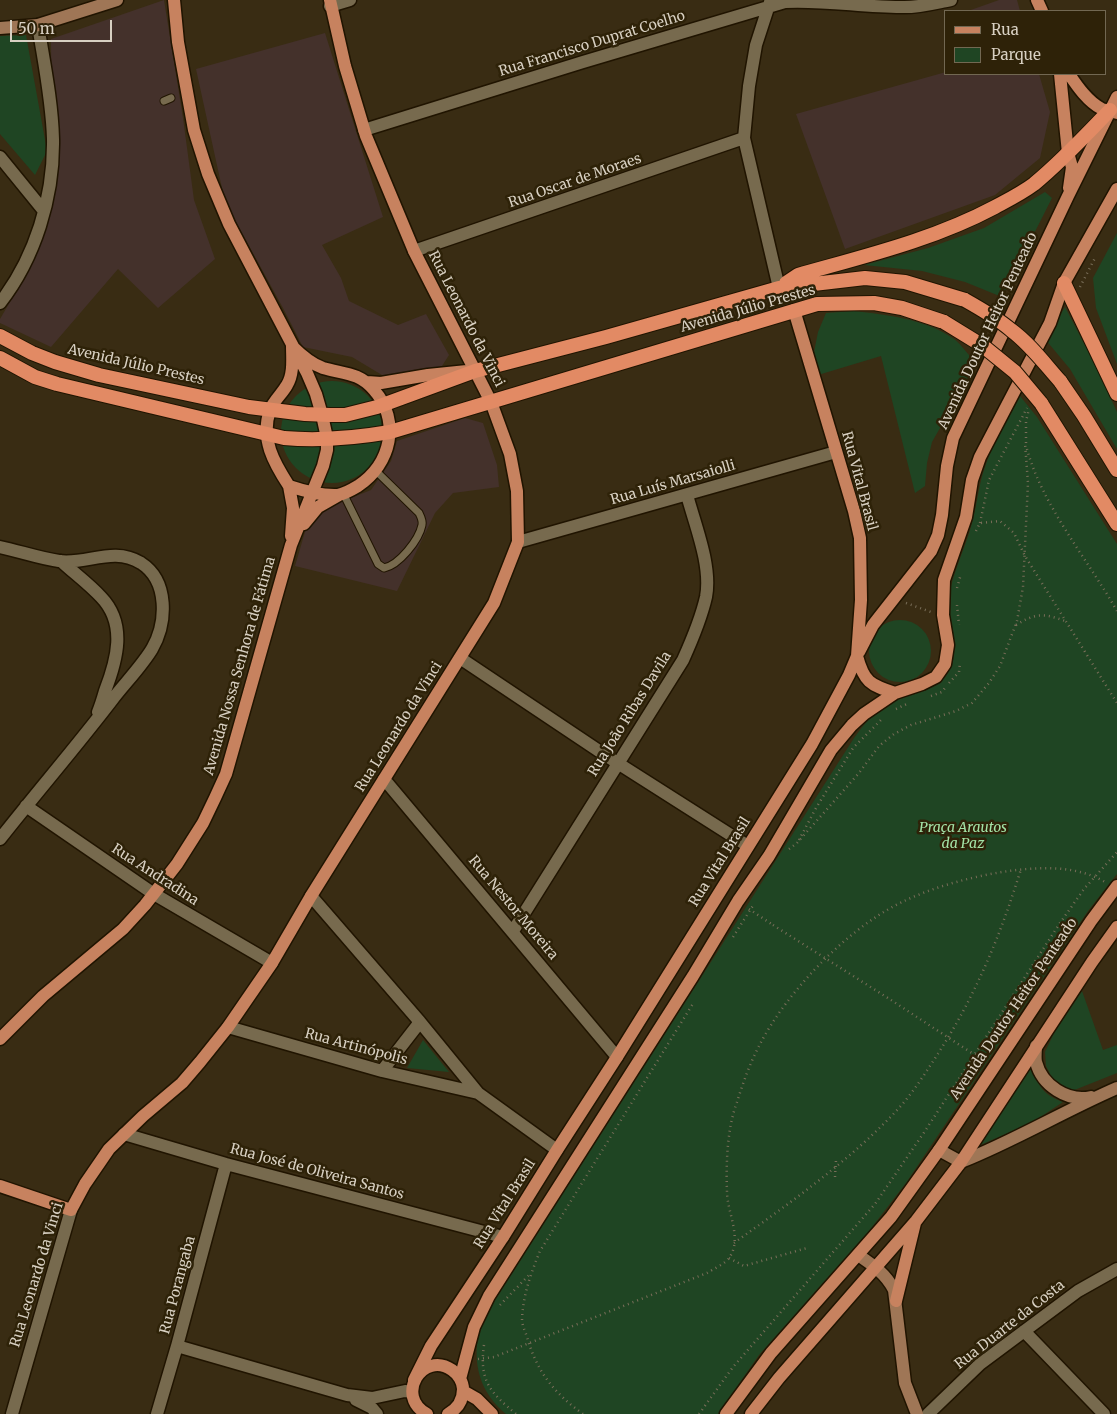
<!DOCTYPE html>
<html>
<head>
<meta charset="utf-8">
<style>
	body { margin:0 }
	#map { position:relative; width:1117px; height:1414px; overflow:hidden; background:#392c13; font-family:Merriweather,serif }
	canvas { display:block }
	.legend { position:absolute; left:944px; top:10px; width:162px; height:65px; box-sizing:border-box; background:#2e2208; border:1px solid #726852; margin:0; padding:6px 9px; list-style:none; font-size:15px; color:#d8d0c2 }
	.legend li { display:flex; align-items:center; gap:10px; height:25px }
	.legend b { width:25px; border:1px solid #726852 }
	.scale { position:absolute; left:10px; top:20px; width:102px; height:22px; box-sizing:border-box; border:2px solid #d8d0c2; border-top:0; padding-left:6px; font-size:15px; line-height:18px; white-space:nowrap; color:#d8d0c2; -webkit-text-stroke:4px #2e2208; paint-order:stroke }
</style>
</head>
<body>
<div id="map">
<canvas width="1117" height="1414"></canvas>
<ul class="legend">
<li><b style="height:6px;background:#c7825f"></b>Rua</li>
<li><b style="height:14px;background:#1f4523"></b>Parque</li>
</ul>
<div class="scale">50 m</div>
</div>
<script>
const context = document.querySelector('canvas').getContext('2d');
context.lineJoin = 'round';
function paint(path, color) { context.fillStyle = color; context.fill(path, 'evenodd'); }
function trace(path, color, width, dash) { context.strokeStyle = color; context.lineWidth = width; context.lineCap = dash ? 'butt' : 'round'; context.setLineDash(dash || []); context.stroke(path); }
function write(font, color, halo, rows, align = 'center') {
  context.font = font + ' Merriweather,serif'; context.lineWidth = 5; context.setLineDash([]); context.textBaseline = 'middle'; context.strokeStyle = halo; context.fillStyle = color; for (const [text, x, y, turn = 0] of rows) {
    context.save(); context.translate(x, y); context.rotate((+turn || 0) * Math.PI / 180); context.textAlign = isNaN(turn) ? turn : align; if (halo) context.strokeText(text, 0, 0); context.fillText(text, 0, 0); context.restore();
  }
}
paint(new Path2D(`
	M 164,0 L 183,118 L 194,200 L 215,259 L 158,308 L 118,269 L 51,347 L 0,323 L 0,319 L 30,268 L 52,205 L 51,39 Z
	M 999,0 L 1017,0 L 1020,11 L 968,11 Z
	M 325,33 L 383,217 L 322,245 L 341,278 L 349,301 L 398,325 L 426,314 L 449,355 L 442,366 L 406,376 L 382,375 L 352,357 L 303,347 L 283,308 L 225,202 L 196,69 Z
	M 946,72 L 946,74 L 1039,74 L 1050,112 L 1040,158 L 995,195 L 845,249 L 796,114 Z
	M 465,418 L 483,423 L 497,465 L 499,487 L 453,493 L 435,513 L 397,591 L 295,566 L 307,525 L 333,505 L 371,490 L 391,461 L 397,441 Z`), '#44312b');
paint(new Path2D(`
	M 26,35 L 47,151 L 35,175 L 0,134 L 0,36 Z
	M 1045,192 L 1052,198 L 1002,297 L 965,282 L 922,271 L 864,265 L 928,248 L 984,228 Z
	M 1117,233 L 1117,364 L 1096,308 L 1093,278 Z
	M 1065,307 L 1098,370 L 1117,412 L 1117,449 L 1070,369 L 1045,339 Z
	M 854,311 C 887,315 926,319 954,339 C 960,343 965,351 970,356 L 968,379 L 932,442 L 927,463 L 925,486 L 915,493 L 881,356 L 818,375 L 814,352 L 818,332 L 826,313 Z
	M281 432a51 51 0 1 1 102 0a51 51 0 1 1-102 0Z
	M 1020,396 L 1037,417 L 1117,544 L 1117,874 L 1088,911 L 906,1183 L 869,1231 L 759,1355 L 718,1414 L 506,1414 C 480,1393 472,1364 479,1331 C 482,1321 490,1309 495,1300 L 854,738 C 864,724 873,713 889,704 C 908,693 936,693 948,673 C 963,649 945,617 950,591 C 954,571 964,550 970,530 C 977,508 978,485 986,464 C 994,440 1009,418 1020,396 Z
	M869 651a31 31 0 1 1 62 0a31 31 0 1 1-62 0Z
	M 1082,991 L 1103,1050 L 1117,1045 L 1117,1073 L 1072,1091 L 1053,1080 L 1046,1066 L 1045,1052 L 1054,1033 Z
	M 423,1040 L 449,1072 L 407,1068 Z
	M 1031,1068 C 1040,1087 1042,1094 1063,1102 L 1033,1122 L 976,1147 L 1005,1107 Z`), '#1f4523');
const service = new Path2D(`
	M 164,101 L 171,98
	M 343,493 L 378,564 L 384,568 C 399,565 419,540 422,525 C 423,521 421,517 419,513 L 376,471`);
const minor = new Path2D(`
	M 770,2 L 756,45 L 749,86 L 744,138 L 779,288
	M 330,6 L 350,0
	M 364,130 L 583,62 L 785,2 C 826,0 861,7 901,7 C 918,8 935,3 951,0
	M 414,251 L 744,138
	M 518,542 L 836,452
	M 460,658 L 605,755 L 748,846
	M 384,779 L 617,1057
	M 311,896 L 420,1022 L 478,1093 L 557,1150
	M 513,931 L 683,660 C 692,640 701,619 706,597 C 712,566 695,525 687,495
	M 228,1027 L 382,1071 L 478,1093
	M 382,1071 L 420,1022
	M 124,1134 L 226,1164 L 503,1237
	M 1024,1331 L 1104,1414
	M 177,1346 L 347,1395 L 372,1398 L 405,1391 L 412,1392
	M 356,1400 L 372,1408 L 377,1414
	M 157,1414 L 177,1346 L 226,1164
	M 928,1414 L 980,1364 L 1078,1291 L 1117,1269`);
const tertiary = new Path2D(`
	M 0,157 L 44,211
	M 0,303 C 35,258 54,197 53,139 C 52,101 44,63 38,25
	M 0,547 C 19,551 39,558 59,561 C 87,565 113,546 141,563 C 169,581 167,623 152,649 C 141,667 125,683 112,700 C 76,747 37,792 0,839
	M 61,561 C 74,573 89,584 101,597 C 127,624 117,660 105,691 C 103,698 101,705 98,712
	M 26,806 L 154,894 L 272,963
	M 12,1414 L 71,1210`);
const secondary = new Path2D(`
	M 0,28 L 38,25 L 117,0
	M 1036,1046 C 1036,1051 1035,1057 1036,1062 C 1042,1086 1068,1102 1091,1097
	M 939,1150 L 961,1162 C 1014,1141 1064,1111 1117,1088
	M 858,1255 C 873,1265 886,1274 894,1290 L 905,1383 L 917,1414`);
const primary = new Path2D(`
	M 1037,0 L 1042,11
	M 1060,74 L 1068,153 L 1072,167 L 1069,188
	M 1069,74 C 1077,86 1088,102 1102,109 C 1107,111 1112,111 1117,113
	M 292,346 C 301,355 311,364 323,368 C 343,374 359,372 374,390 C 401,421 391,464 358,486 C 353,489 344,494 338,495 C 321,496 304,491 289,486 C 274,463 260,439 270,410 C 274,400 282,394 287,385 C 294,374 292,358 292,346 Z
	M 367,382 L 381,383 L 428,375 L 467,371
	M 289,486 L 293,508 L 291,536
	M 304,524 L 318,507 L 339,495
	M 859,652 L 873,625 L 931,551 L 938,535 L 942,515 L 947,466 L 953,438 L 1068,196 L 1117,97
	M 857,656 C 864,682 870,685 895,693
	M 0,1039 L 43,996 L 123,929 L 145,905 L 177,864 L 203,823 L 215,798 L 226,774 L 291,545 L 323,466 L 327,450 L 327,438 L 322,415 L 316,394 L 307,373 L 229,224 L 208,174 L 194,130 L 178,42 L 174,0
	M 0,1186 L 71,1210 L 85,1184 L 109,1149 L 143,1116 L 182,1083 L 200,1062 L 228,1027 L 272,963 L 311,896 L 494,603 L 518,542 L 517,491 L 510,454 L 491,402 L 414,251 L 366,136 L 345,66 L 330,0
	M 896,1301 L 915,1223
	M 460,1379 L 474,1327 L 489,1296 L 693,976 L 738,901 L 769,856 L 831,750 L 852,725 L 864,714 L 895,693 L 922,684 L 936,677 L 945,664 L 948,645 L 943,615 L 944,580 L 966,517 L 972,480 L 980,457 L 1050,323 L 1064,283 L 1117,189
	M 414,1380 L 431,1346 L 503,1237 L 557,1150 L 617,1057 L 812,744 L 849,675 L 857,656 L 861,600 L 860,538 L 854,511 L 794,310
	M 463,1391 L 477,1399 L 492,1414
	M 427,1414 C 394,1396 423,1350 452,1370 C 458,1374 463,1382 463,1389 C 463,1401 457,1409 448,1414
	M 726,1414 L 771,1353 L 891,1217 L 939,1150 L 1091,921 L 1117,886
	M 751,1414 L 779,1378 L 916,1221 L 961,1162 L 1092,962 L 1117,927`);
const trunk = new Path2D(`
	M 786,283 L 798,275 C 865,256 933,240 995,207 C 1008,200 1022,193 1034,184 C 1061,162 1086,135 1110,110
	M 1064,283 L 1117,394
	M 0,336 L 32,353 L 55,362 L 99,375 L 249,407 L 305,414 L 330,415 L 345,415 L 377,407 L 475,371 L 606,337 L 779,288 L 865,278 L 905,282 L 965,300
	M 0,358 L 35,377 L 57,384 L 284,438 C 319,441 355,438 390,432 L 817,304 L 874,303 L 902,308 L 944,322
	M 1060,381 L 1084,416 L 1117,470
	M 1041,403 L 1117,524`);
trace(service, '#201400', 9);
trace(minor, '#201400', 15);
trace(tertiary, '#201400', 15);
trace(secondary, '#201400', 15);
trace(primary, '#201400', 15);
trace(trunk, '#201400', 16);
trace(new Path2D(`
	M 1080,287 L 1096,256
	M 1026,443 L 1026,421 L 1029,409
	M 1027,449 C 1042,505 1088,560 1117,611
	M 980,523 L 989,480 L 1027,408
	M 976,531 L 980,523 L 1000,521 L 1014,533 L 1025,556 L 1117,703
	M 957,588 L 961,574
	M 906,603 L 931,612
	M 957,605 L 959,625
	M 1016,625 C 1035,613 1044,613 1065,621
	M 949,683 L 959,672 L 960,663
	M 931,696 L 942,692 L 945,688
	M 896,709 L 909,703
	M 799,840 L 816,808 L 853,748 L 883,718
	M 789,849 L 797,843 L 859,773 L 879,746 L 894,734 L 911,725 L 956,711 L 972,703 L 989,683 L 1000,666 L 1017,621 L 1023,587 L 1028,483 L 1025,443
	M 749,909 L 773,925
	M 733,937 L 754,904
	M 891,1000 L 984,1061
	M 835,1177 L 836,1160
	M 734,1243 C 791,1202 851,1160 899,1108 C 915,1090 928,1069 941,1049 C 977,992 1001,934 1021,869
	M 729,1258 L 744,1266 L 807,1248
	M 500,1305 L 529,1275
	M 484,1345 C 479,1381 490,1392 516,1414
	M 478,1359 L 494,1357 L 707,1273 C 713,1269 725,1264 729,1258 C 743,1239 727,1212 727,1192 C 726,1163 727,1129 737,1102 C 743,1083 750,1063 759,1046 C 786,993 845,931 898,904 C 930,888 966,878 1002,872 C 1036,867 1074,864 1105,882
	M 583,1414 C 554,1393 537,1372 527,1337 C 525,1331 522,1325 522,1319 C 523,1295 531,1273 540,1251 L 694,1002
	M 699,1414 L 733,1367 L 875,1204 L 925,1131 L 1060,923 L 1084,889 L 1117,852`), '#796e59', 2.5, [1, 4]);
trace(service, '#776a4e', 7);
trace(minor, '#776a4e', 12);
trace(tertiary, '#776a4e', 12);
trace(secondary, '#9f7656', 12);
trace(primary, '#c7825f', 12);
trace(trunk, '#e28a64', 14);
const trunkBridge = new Path2D(`
	M 965,300 C 981,309 997,318 1011,330 C 1030,344 1044,363 1060,381
	M 944,322 L 983,346 L 1015,372 L 1041,403`);
trace(trunkBridge, '#201400', 16, []);
trace(new Path2D(`
	M 773,925 L 891,1000`), '#796e59', 2.5, [1, 4]);
trace(trunkBridge, '#e28a64', 14);
write('14px', '#d8d0c2', '#2e2208', [
	["Rua Francisco Duprat Coelho",592,44,-17],
	["Rua Oscar de Moraes",575,181,-19],
	["Avenida Júlio Prestes",748,309,-16],
	["Rua Leonardo da Vinci",466,319,63],
	["Avenida Doutor Heitor Penteado",988,331,-65],
	["Avenida Júlio Prestes",136,365,13],
	["Rua Vital Brasil",859,481,75],
	["Rua Luís Marsaiolli",673,483,-16],
	["Avenida Nossa Senhora de Fátima",240,666,-74],
	["Rua João Ribas Davila",630,714,-58],
	["Rua Leonardo da Vinci",399,727,-58],
	["Rua Vital Brasil",720,862,-58],
	["Rua Andradina",155,875,33],
	["Rua Nestor Moreira",513,908,50],
	["Avenida Doutor Heitor Penteado",1014,1009,-56],
	["Rua Artinópolis",356,1047,15],
	["Rua José de Oliveira Santos",317,1172,15],
	["Rua Vital Brasil",505,1204,-58],
	["Rua Leonardo da Vinci",37,1275,-73],
	["Rua Porangaba",178,1285,-75],
	["Rua Duarte da Costa",1010,1325,-38]
]);
write('italic 14px', '#a3e3a7', '#2e2208', [
	["Praça Arautos",963,828],
	["da Paz",963,844]
]);
</script>
</body>
</html>
